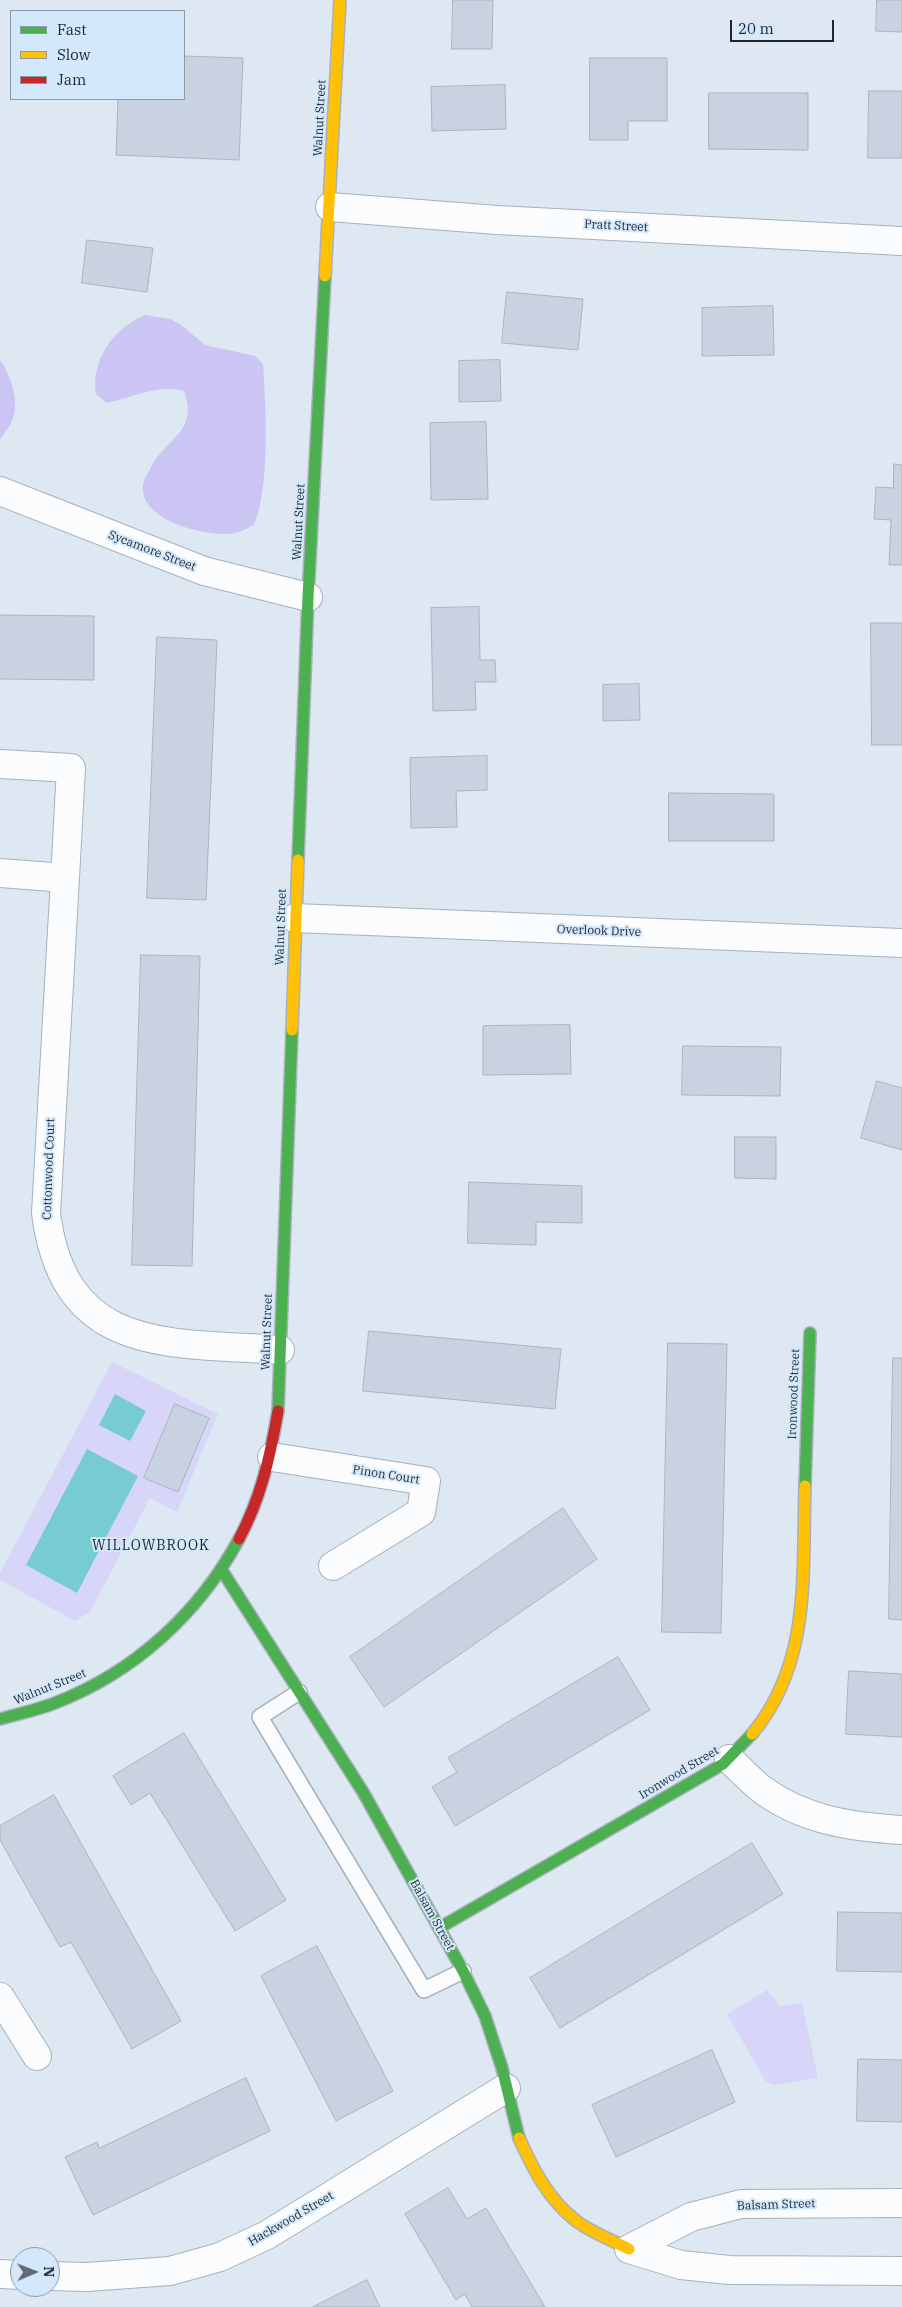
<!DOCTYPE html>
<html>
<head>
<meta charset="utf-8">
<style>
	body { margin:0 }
	#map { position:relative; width:902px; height:2307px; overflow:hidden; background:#dde8f2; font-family:"IBM Plex Serif",serif }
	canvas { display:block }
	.legend { position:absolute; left:10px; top:10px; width:175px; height:90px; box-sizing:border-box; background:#d4e8fb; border:1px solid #8b9aa9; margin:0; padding:6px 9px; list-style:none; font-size:15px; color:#1d262f }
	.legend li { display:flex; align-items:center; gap:10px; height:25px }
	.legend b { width:25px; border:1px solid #8b9aa9 }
	.north { position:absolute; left:10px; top:2247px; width:50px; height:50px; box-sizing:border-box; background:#d4e8fb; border:1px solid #8b9aa9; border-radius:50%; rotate:89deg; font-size:14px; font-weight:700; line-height:20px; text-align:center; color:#1d262f }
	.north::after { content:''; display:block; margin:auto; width:18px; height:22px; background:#606a73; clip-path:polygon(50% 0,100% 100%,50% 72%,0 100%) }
	.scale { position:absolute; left:730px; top:20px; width:104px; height:22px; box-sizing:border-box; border:2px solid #1d262f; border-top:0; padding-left:6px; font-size:15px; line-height:18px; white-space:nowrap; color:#1d262f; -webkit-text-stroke:4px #d4e8fb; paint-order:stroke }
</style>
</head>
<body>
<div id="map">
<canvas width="902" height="2307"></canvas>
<ul class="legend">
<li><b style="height:6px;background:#4caf50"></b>Fast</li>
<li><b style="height:6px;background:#ffc107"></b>Slow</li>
<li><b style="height:6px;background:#c62828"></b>Jam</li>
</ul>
<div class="north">N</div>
<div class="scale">20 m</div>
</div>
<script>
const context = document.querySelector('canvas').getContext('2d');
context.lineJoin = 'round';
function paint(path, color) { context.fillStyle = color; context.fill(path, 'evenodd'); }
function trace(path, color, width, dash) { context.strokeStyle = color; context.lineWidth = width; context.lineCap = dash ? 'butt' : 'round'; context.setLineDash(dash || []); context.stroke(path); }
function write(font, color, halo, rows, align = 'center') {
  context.font = font + ' "IBM Plex Serif",serif'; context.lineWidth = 4; context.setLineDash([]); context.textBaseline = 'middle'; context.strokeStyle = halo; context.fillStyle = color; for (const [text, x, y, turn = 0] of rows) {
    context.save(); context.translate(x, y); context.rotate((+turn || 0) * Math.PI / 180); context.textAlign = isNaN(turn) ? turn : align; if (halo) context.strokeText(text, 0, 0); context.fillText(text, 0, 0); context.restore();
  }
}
paint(new Path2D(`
	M 112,1362 L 218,1414 L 177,1512 L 150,1498 L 90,1612 L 75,1621 L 0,1580 L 0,1573 Z
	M 767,1990 L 780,2006 L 802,2003 L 818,2078 L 774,2085 L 766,2082 L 727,2014 Z`), '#d7d6f9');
paint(new Path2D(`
	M 145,315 L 170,319 L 181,325 L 205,345 L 255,356 L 263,364 C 266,406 270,488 254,525 C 246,529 238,533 229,534 C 203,535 146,522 143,491 C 142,483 146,476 150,469 C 166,437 199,433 184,391 C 157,384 134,397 107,403 L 96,394 C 91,360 113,328 145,315 Z
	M 0,360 C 11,375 19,400 13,418 C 10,426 5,433 0,439 Z`), '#cac5f2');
paint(new Path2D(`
	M 115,1394 L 146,1411 L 130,1441 L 99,1425 Z
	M 87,1449 L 138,1476 L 77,1593 L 26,1565 Z`), '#77ccd2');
const building = new Path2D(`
	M 453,0 L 493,0 L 492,49 L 452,49 Z
	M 877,0 L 902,0 L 902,32 L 876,31 Z
	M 184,56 L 243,58 L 239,160 L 116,155 L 118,99 L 184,99 Z
	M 590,58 L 667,58 L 667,121 L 628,121 L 628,140 L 590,140 Z
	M 505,85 L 506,129 L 432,131 L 431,87 Z
	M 869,91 L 902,91 L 902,158 L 868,158 Z
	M 709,93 L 808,93 L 808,150 L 709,149 Z
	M 87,240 L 153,248 L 147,292 L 82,283 Z
	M 507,292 L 583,299 L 578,350 L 502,343 Z
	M 773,306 L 774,355 L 702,356 L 702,308 Z
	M 500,360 L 501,401 L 459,402 L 459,361 Z
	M 486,422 L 488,499 L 431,500 L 430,423 Z
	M 894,464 L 902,465 L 902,565 L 889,565 L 891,520 L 874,519 L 876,487 L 893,488 Z
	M 479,607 L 480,660 L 495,660 L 496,682 L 475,682 L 476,710 L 433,711 L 431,608 Z
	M 0,615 L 94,616 L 94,680 L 0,679 Z
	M 871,623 L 902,623 L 902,745 L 872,745 Z
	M 157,637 L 217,640 L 206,900 L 147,898 Z
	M 639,684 L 640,720 L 603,721 L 603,685 Z
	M 487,756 L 487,790 L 456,791 L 457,827 L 411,828 L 410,758 Z
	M 669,793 L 774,794 L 774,841 L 669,841 Z
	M 141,955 L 200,956 L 192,1266 L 132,1265 Z
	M 570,1025 L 571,1074 L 483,1075 L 483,1026 Z
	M 683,1046 L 781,1047 L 780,1096 L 682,1095 Z
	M 877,1081 L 902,1088 L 902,1150 L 861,1138 Z
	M 735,1137 L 776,1137 L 776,1179 L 735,1178 Z
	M 469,1182 L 582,1186 L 582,1223 L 536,1222 L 536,1245 L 468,1243 Z
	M 369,1331 L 561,1349 L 555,1409 L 363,1391 Z
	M 668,1343 L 727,1344 L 721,1633 L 662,1632 Z
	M 893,1358 L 902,1358 L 902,1620 L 889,1619 Z
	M 175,1404 L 209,1418 L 178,1492 L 144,1478 Z
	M 563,1508 L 597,1559 L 384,1707 L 350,1657 Z
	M 618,1657 L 650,1710 L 455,1826 L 432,1787 L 457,1772 L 448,1758 Z
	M 849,1671 L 902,1674 L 902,1737 L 846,1734 Z
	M 184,1733 L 286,1900 L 235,1931 L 150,1793 L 131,1805 L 113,1776 Z
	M 54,1795 L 181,2021 L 132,2049 L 71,1942 L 60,1947 L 0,1840 L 0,1826 Z
	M 752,1843 L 783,1894 L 560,2028 L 530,1978 Z
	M 838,1912 L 902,1913 L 902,1972 L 837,1971 Z
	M 317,1946 L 393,2091 L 336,2121 L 261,1976 Z
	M 712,2050 L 735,2102 L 616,2157 L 592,2105 Z
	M 858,2059 L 902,2060 L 902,2122 L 857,2121 Z
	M 246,2078 L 270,2131 L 93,2215 L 65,2157 L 97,2142 L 99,2148 Z
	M 448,2188 L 467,2219 L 486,2208 L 545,2307 L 472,2307 L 465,2294 L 456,2300 L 405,2214 Z
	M 367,2280 L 380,2307 L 313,2307 Z`);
paint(building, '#c9d2e1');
trace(building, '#adb3bd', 1);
const lane = new Path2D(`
	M 299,1692 L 260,1717 L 424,1990 L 463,1971`);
const street = new Path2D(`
	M 330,207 L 497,220 L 902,241
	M 0,491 L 204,571 L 308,597
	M 0,764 L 71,768 L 65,878 L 0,873
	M 65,878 L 46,1213 C 64,1355 169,1342 280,1350
	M 295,918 L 902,943
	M 272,1457 L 426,1481 L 421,1512 L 333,1566
	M 729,1759 C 739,1768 749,1779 760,1788 C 802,1820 851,1827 902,1830
	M 0,1997 L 37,2056
	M 902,2203 L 741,2204 L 691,2217 L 629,2249 L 681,2265 L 729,2270 L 902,2271
	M 0,2274 L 20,2275
	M 50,2276 L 87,2277 L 170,2271 L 220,2257 L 267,2235 L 506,2088`);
const fast = new Path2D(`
	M 298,860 L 308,597 L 325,276
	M 278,1411 L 292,1030
	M 805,1486 L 810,1333
	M 223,1572 L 363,1792 L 463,1971 L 485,2016 L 502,2068 L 519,2138
	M 0,1719 C 18,1714 37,1710 55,1703 C 135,1672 199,1613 239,1539
	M 439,1928 L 723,1764 L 752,1734`);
const slow = new Path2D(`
	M 325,276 L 340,0
	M 292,1030 L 298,860
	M 752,1734 C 812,1662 802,1573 805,1486
	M 519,2138 C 532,2167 548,2199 575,2220 C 590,2232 612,2240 629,2249`);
const jam = new Path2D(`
	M 239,1539 C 261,1498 270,1457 278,1411`);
trace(lane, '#a8b1ba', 18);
trace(street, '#a8b1ba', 30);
trace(fast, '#a8b1ba', 14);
trace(slow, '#a8b1ba', 14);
trace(jam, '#a8b1ba', 14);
trace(lane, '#fafcfd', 15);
trace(street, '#fafcfd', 28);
trace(fast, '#4caf50', 11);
trace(slow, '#ffc107', 11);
trace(jam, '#c62828', 11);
write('12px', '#1d262f', '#d4e8fb', [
	["Walnut Street",320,118,-87],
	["Pratt Street",616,226,3],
	["Walnut Street",299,522,-87],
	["Sycamore Street",152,551,21],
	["Walnut Street",281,927,-88],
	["Overlook Drive",599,931,2],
	["Cottonwood Court",49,1169,-88],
	["Walnut Street",267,1332,-88],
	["Ironwood Street",794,1394,-88],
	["Pinon Court",386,1475,9],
	["Walnut Street",50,1687,-22],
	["Ironwood Street",679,1773,-31],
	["Balsam Street",432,1915,61],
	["Balsam Street",776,2205,-2],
	["Hackwood Street",291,2219,-30]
]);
context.letterSpacing = '1px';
write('14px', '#1d262f', '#d4e8fb', [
	["WILLOWBROOK",151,1546]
]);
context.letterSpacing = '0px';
</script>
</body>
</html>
